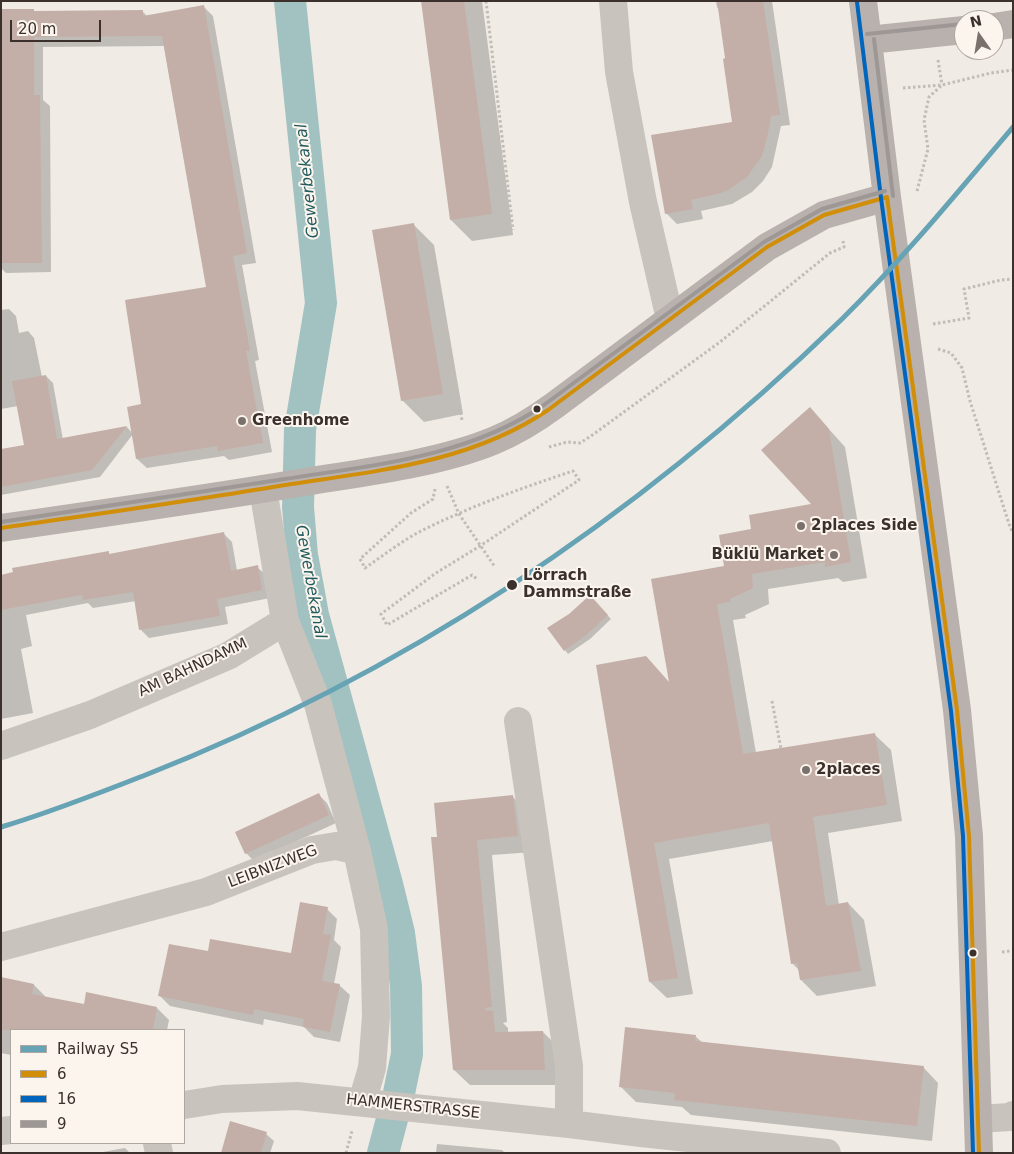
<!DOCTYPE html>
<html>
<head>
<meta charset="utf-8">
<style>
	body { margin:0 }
	#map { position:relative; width:1014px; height:1154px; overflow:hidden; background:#f0ebe5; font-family:"DejaVu Sans",sans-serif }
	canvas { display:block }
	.frame { position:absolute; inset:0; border:2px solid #3b302b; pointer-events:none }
	.legend { position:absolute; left:10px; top:1029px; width:175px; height:115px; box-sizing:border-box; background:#fbf5ee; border:1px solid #aea6a0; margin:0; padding:6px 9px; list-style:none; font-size:15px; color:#3b302b }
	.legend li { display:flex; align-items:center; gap:10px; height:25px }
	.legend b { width:25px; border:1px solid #aea6a0 }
	.north { position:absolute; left:954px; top:10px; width:50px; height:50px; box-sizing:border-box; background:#fbf5ee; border:1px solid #aea6a0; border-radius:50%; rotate:347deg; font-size:14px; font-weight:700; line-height:20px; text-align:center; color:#3b302b }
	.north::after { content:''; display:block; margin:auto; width:18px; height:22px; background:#7a716c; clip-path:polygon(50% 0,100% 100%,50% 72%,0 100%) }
	.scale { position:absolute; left:10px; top:20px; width:91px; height:22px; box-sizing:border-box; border:2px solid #3b302b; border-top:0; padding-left:6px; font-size:15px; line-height:18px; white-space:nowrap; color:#3b302b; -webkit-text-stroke:4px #fbf5ee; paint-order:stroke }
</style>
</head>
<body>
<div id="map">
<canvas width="1014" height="1154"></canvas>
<div class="frame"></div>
<ul class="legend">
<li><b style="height:6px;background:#66a3b5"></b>Railway S5</li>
<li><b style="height:6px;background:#d18e09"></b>6</li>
<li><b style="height:6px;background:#0065bd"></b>16</li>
<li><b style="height:6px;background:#9d9895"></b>9</li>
</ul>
<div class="north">N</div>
<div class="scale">20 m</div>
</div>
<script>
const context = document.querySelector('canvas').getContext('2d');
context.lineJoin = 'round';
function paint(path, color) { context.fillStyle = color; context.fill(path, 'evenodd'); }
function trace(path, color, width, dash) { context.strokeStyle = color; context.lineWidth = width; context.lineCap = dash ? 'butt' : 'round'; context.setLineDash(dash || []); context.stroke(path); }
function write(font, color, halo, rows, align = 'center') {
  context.font = font + ' "DejaVu Sans",sans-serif'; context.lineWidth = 4; context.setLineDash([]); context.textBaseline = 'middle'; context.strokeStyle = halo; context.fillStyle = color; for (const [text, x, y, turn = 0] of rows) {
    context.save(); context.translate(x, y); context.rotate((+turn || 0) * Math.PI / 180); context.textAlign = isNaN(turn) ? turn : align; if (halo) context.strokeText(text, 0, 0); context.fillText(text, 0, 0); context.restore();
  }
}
paint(new Path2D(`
	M 422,1 L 482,1 L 513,235 L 472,241 L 451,220 Z
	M 716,1 L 772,1 L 790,125 L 781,126 L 772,167 L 763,181 L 752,192 L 732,204 L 701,211 L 703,219 L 677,224 L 666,213 L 734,123 L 727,59 L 719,10 L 717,7 Z
	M 203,6 L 213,16 L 256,263 L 242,265 L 259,360 L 255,361 L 272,452 L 229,460 L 224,456 L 147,468 L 137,459 L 143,405 L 207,288 L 164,46 L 43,47 L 43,100 L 50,106 L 51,272 L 6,273 L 1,268 L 1,11 L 33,10 L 35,12 L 142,11 L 147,16 Z
	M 413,224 L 434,245 L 463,414 L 424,422 L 402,400 Z
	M 9,309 L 16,316 L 19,333 L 28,331 L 34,338 L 42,377 L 46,376 L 53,383 L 63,440 L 127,427 L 133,434 L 100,477 L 1,495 L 1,450 L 26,446 L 18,406 L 1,409 L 1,310 Z
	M 810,408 L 845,447 L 867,578 L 843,582 L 838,578 L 768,589 L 769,604 L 745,615 L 746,618 L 733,620 L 756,753 L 874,734 L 891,750 L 902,821 L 828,833 L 839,905 L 848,903 L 864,920 L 876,986 L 817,996 L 801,980 L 800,971 L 792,963 L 773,841 L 669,859 L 693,994 L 667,998 L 650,982 L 597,666 L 671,684 L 726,567 L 753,530 L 813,505 Z
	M 223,533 L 232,542 L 237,571 L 257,567 L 266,575 L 270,598 L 225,607 L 228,624 L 149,638 L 141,630 L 136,601 L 93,608 L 88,603 L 26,615 L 32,646 L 21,649 L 33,713 L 1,719 L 1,576 L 108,553 L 111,555 Z
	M 590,597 L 611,619 L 590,639 L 568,654 L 565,650 L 570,615 Z
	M 319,795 L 327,803 L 336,823 L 254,861 L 246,853 Z
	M 513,797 L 528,812 L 533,852 L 492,855 L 507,1022 L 503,1023 L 508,1028 L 508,1033 L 543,1032 L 558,1047 L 560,1085 L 470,1085 L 454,1070 L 438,838 Z
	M 327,909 L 337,919 L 334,940 L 341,947 L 334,984 L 339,985 L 350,995 L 340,1042 L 314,1037 L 304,1027 L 264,1019 L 263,1025 L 170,1006 L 159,995 L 209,953 L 292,955 Z
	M 1,978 L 34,985 L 46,997 L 85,1006 L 157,1008 L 169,1020 L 167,1030 L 11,1030 L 11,1055 L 1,1053 Z
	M 695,1036 L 703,1043 L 923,1067 L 938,1083 L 932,1141 L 691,1115 L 682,1107 L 636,1102 L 620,1086 Z
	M 266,1134 L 274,1141 L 270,1153 L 222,1153 Z
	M 437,1144 L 502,1150 L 505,1153 L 436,1153 Z
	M 125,1148 L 130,1153 L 97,1153 Z`), '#0003');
trace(new Path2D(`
	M 290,1 L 321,303 L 300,430 L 298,507 L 302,555 L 313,615 L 387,884 L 399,933 L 406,986 L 407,1054 L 399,1093 L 383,1153`), '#a1c2c1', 32);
paint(new Path2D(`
	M 421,1 L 464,1 L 492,214 L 450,220 Z
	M 717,1 L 763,1 L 780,115 L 771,116 L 767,138 L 762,156 L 747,177 L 728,190 L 721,193 L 691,200 L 693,209 L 665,214 L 651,135 L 732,122 L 723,59 L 725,58 Z
	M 204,5 L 247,253 L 233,256 L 250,351 L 246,351 L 263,443 L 218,451 L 217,446 L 136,459 L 127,407 L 141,404 L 125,300 L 206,287 L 162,36 L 34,37 L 34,95 L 40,95 L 42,263 L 1,263 L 1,9 L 34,9 L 34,11 L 143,10 L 143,16 Z
	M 414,223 L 443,394 L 401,401 L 372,230 Z
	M 46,375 L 57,439 L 127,426 L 92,470 L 1,487 L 1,449 L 24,445 L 12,381 Z
	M 810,407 L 829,429 L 851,562 L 825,567 L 825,562 L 752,574 L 753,588 L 730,599 L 730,602 L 717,604 L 743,754 L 875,733 L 887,805 L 813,817 L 826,906 L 848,902 L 861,971 L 800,980 L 797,963 L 791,964 L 769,823 L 654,843 L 678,978 L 649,982 L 596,665 L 646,656 L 669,682 L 651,579 L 724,566 L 719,535 L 751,529 L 749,515 L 811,504 L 761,450 Z
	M 224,532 L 231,571 L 258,565 L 262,590 L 217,599 L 220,616 L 139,630 L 133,592 L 83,600 L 82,595 L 1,610 L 1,575 L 13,572 L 12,568 L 109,551 L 109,554 Z
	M 590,595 L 608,615 L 586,635 L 564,651 L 547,628 L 569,614 Z
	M 319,793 L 329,815 L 245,854 L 235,832 Z
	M 513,795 L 518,836 L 477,840 L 492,1007 L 485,1008 L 485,1010 L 493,1011 L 495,1032 L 543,1031 L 545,1070 L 453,1070 L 431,837 L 437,837 L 434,803 Z
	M 300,902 L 328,907 L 323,934 L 331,935 L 322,981 L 340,984 L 330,1032 L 303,1027 L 304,1019 L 254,1009 L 253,1015 L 158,996 L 169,944 L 208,951 L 210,939 L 291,953 Z
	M 1,977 L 34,984 L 32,994 L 84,1004 L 86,992 L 157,1007 L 153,1030 L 1,1030 Z
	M 625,1027 L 696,1035 L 695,1041 L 924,1066 L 917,1126 L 674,1100 L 675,1093 L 619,1087 Z
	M 230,1121 L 267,1132 L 261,1153 L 221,1153 Z`), '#c3afa7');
trace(new Path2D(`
	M 486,1 L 513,230
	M 938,60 L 942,85
	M 903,88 L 942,85 L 991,73 L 1013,70
	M 917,191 L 928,149 L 924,120 L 929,97 L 942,85
	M 432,250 L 457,397 L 462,420
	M 933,324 L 969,318 L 964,289 L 1001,280 L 1013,279
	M 938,349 L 951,353 L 962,368 L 970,401 L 1009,524 L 1013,533
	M 549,447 L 567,442 L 580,443 L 591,436 L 720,342 L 830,253 L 844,247 L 843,241
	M 447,486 L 459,514 L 495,567
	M 435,489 L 433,499 L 411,513 L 360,559 L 365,568 C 384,555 403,540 423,530 C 471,506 522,488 573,471 L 579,480 L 480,546 L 436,573 L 381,614 L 387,625 L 472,575 L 477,579
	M 772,701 L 781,749
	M 1002,952 L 1010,951
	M 346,1153 L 352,1131`), '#c2bbb6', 3, [2.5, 2.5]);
trace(new Path2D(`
	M 613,1 L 619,72 L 643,202 L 670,319
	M 263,489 L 285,621 L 318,704 L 357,851 L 374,929 L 376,1016 L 372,1068 L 362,1102
	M 518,721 L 569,1066 L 569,1124
	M 1,746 L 90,715 L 228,656 L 285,621
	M 1,947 L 206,892 L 312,850 L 336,846 L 357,851
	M 184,1105 L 222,1099 L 297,1096 L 569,1124 L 641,1133 L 827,1153
	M 978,1119 L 1010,1117 L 1013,1115
	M 1,1131 L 11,1130
	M 157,1143 L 159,1153`), '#c9c3be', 28);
trace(new Path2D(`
	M 863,1 L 887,197 L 957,710 L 969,836 L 979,1153
	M 994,27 L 1013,24
	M 868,40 L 964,30
	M 1,528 C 99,514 196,500 293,484 C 357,473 434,465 493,441 C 515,432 536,419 555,405 L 767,247 L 824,215 L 887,197`), '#b8b1ad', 28);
trace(new Path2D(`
	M 887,197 L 957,710 L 969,836 L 979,1153
	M 1,528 C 96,514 191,501 285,485 C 375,471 470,463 548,410 L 767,247 L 824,215 L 887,197`), '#d18e09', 4);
trace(new Path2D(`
	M 857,2 L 881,198 L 951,711 L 963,836 L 973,1153`), '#0065bd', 4);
trace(new Path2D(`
	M 867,34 L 963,24
	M 874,39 L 893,196
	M 1,522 C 96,508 191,494 285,479 C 374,465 468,457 544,405 L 764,242 L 822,209 L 885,191`), '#9d9895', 4);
trace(new Path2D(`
	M 1,827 C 49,813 96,794 143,776 C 408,672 638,517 842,319 C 903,259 957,193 1013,127`), '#66a3b5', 5);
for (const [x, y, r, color] of [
	[537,409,4.5,"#3b302b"],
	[242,421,5,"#7a716c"],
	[801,526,5,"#7a716c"],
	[834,555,5,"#7a716c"],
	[512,585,6,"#3b302b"],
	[806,770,5,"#7a716c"],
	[973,953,4.5,"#3b302b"]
]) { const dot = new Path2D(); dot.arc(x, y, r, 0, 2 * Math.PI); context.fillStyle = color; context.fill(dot); trace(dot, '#fbf5ee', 2); }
write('bold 15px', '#3b302b', '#fbf5ee', [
	["Greenhome",252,421],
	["2places Side",811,526],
	["Büklü Market",824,555,"right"],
	["2places",816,770]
], 'left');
write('bold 15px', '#3b302b', '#fbf5ee', [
	["Lörrach",523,576],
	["Dammstraße",523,593]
], 'left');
write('15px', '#3b302b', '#fbf5ee', [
	["AM BAHNDAMM",193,668,-25],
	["LEIBNIZWEG",273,867,-21],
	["HAMMERSTRASSE",413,1107,6]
]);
write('italic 16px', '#1f5a5e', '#fbf5ee', [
	["Gewerbekanal",308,181,-96],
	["Gewerbekanal",310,582,80]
]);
</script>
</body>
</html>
